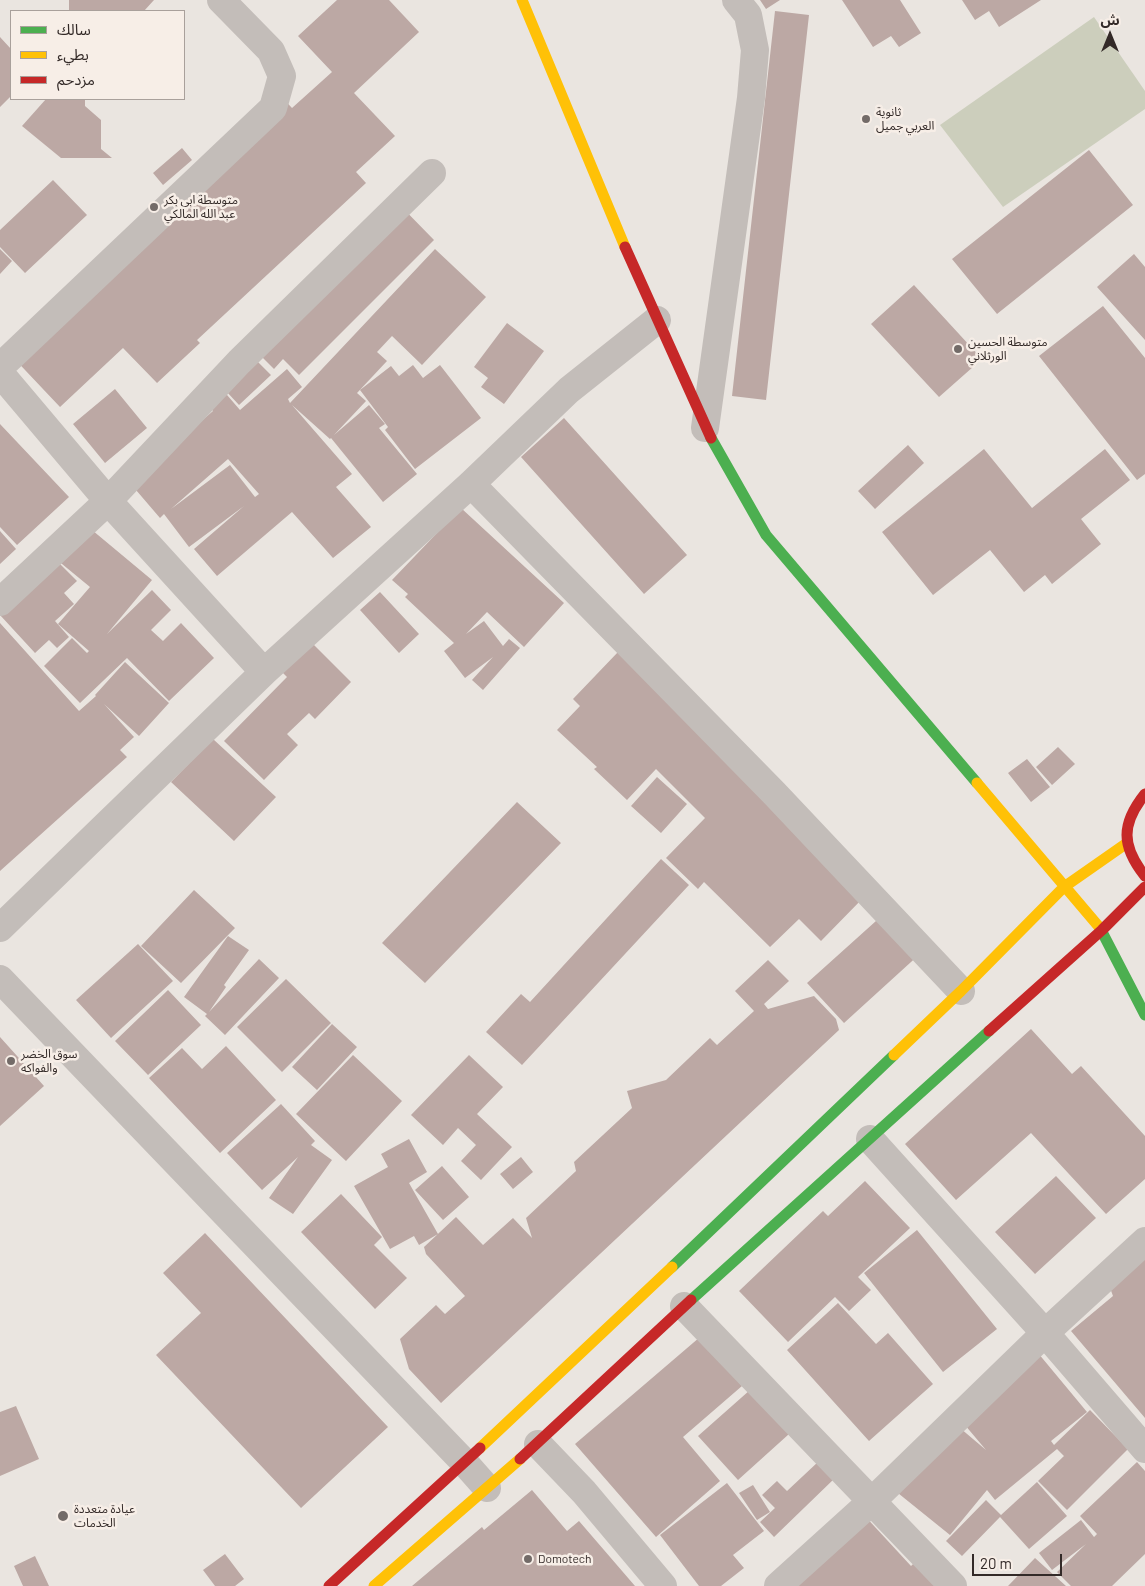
<!DOCTYPE html>
<html>
<head>
<meta charset="utf-8">
<style>
	body { margin:0 }
	#map { position:relative; width:1145px; height:1586px; overflow:hidden; background:#eae5e0; font-family:Barlow,"Noto Sans Arabic",sans-serif }
	canvas { display:block }
	.legend { position:absolute; left:10px; top:10px; width:175px; height:90px; box-sizing:border-box; background:#f7eee7; border:1px solid #a9a09b; margin:0; padding:6px 9px; list-style:none; font-size:15px; color:#332a28 }
	.legend li { display:flex; align-items:center; gap:10px; height:25px }
	.legend b { width:25px; border:1px solid #a9a09b }
	.north { position:absolute; left:1085px; top:10px; width:50px; height:50px; -webkit-text-stroke:4px #f7eee7; paint-order:stroke; rotate:0deg; font-size:14px; font-weight:700; line-height:20px; text-align:center; color:#332a28 }
	.north::after { content:''; display:block; margin:auto; width:18px; height:22px; background:#332a28; clip-path:polygon(50% 0,100% 100%,50% 72%,0 100%) }
	.scale { position:absolute; left:972px; top:1554px; width:90px; height:22px; box-sizing:border-box; border:2px solid #332a28; border-top:0; padding-left:6px; font-size:15px; line-height:18px; white-space:nowrap; color:#332a28; -webkit-text-stroke:4px #f7eee7; paint-order:stroke }
</style>
</head>
<body>
<div id="map">
<canvas width="1145" height="1586"></canvas>
<ul class="legend">
<li><b style="height:6px;background:#4caf50"></b>سالك</li>
<li><b style="height:6px;background:#ffc107"></b>بطيء</li>
<li><b style="height:6px;background:#c62828"></b>مزدحم</li>
</ul>
<div class="north">ش</div>
<div class="scale">20 m</div>
</div>
<script>
const context = document.querySelector('canvas').getContext('2d');
context.lineJoin = 'round';
function paint(path, color) { context.fillStyle = color; context.fill(path, 'evenodd'); }
function trace(path, color, width, dash) { context.strokeStyle = color; context.lineWidth = width; context.lineCap = dash ? 'butt' : 'round'; context.setLineDash(dash || []); context.stroke(path); }
function write(font, color, halo, rows, align = 'center') {
  context.font = font + ' Barlow,"Noto Sans Arabic",sans-serif'; context.lineWidth = 5; context.setLineDash([]); context.textBaseline = 'middle'; context.strokeStyle = halo; context.fillStyle = color; for (const [text, x, y, turn = 0] of rows) {
    context.save(); context.translate(x, y); context.rotate((+turn || 0) * Math.PI / 180); context.textAlign = isNaN(turn) ? turn : align; if (halo) context.strokeText(text, 0, 0); context.fillText(text, 0, 0); context.restore();
  }
}
paint(new Path2D(`
	M 1094,17 L 1145,91 L 1145,109 L 1003,207 L 940,125 Z`), '#cccebc');
paint(new Path2D(`
	M 69,0 L 154,0 L 144,11 L 69,11 Z
	M 337,0 L 389,0 L 419,32 L 354,93 L 395,136 L 356,172 L 366,183 L 197,340 L 200,343 L 157,383 L 123,348 L 60,407 L 8,352 L 277,92 L 292,108 L 332,72 L 298,36 Z
	M 760,0 L 780,0 L 766,9 Z
	M 842,0 L 900,0 L 921,33 L 899,47 L 891,36 L 873,47 Z
	M 962,0 L 1041,0 L 999,27 L 989,11 L 975,20 Z
	M 775,11 L 809,15 L 766,400 L 732,396 Z
	M 0,37 L 11,49 L 11,96 L 0,107 Z
	M 46,99 L 85,99 L 85,106 L 101,120 L 101,149 L 112,158 L 61,158 L 22,126 Z
	M 182,148 L 192,160 L 163,185 L 153,173 Z
	M 1089,150 L 1133,205 L 997,314 L 952,259 Z
	M 53,180 L 87,215 L 25,273 L 0,247 L 0,230 Z
	M 391,196 L 434,240 L 299,375 L 283,359 L 274,369 L 246,341 Z
	M 0,249 L 12,261 L 0,274 Z
	M 435,249 L 486,297 L 422,365 L 392,336 L 377,352 L 387,361 L 357,393 L 366,401 L 334,435 L 369,405 L 385,424 L 379,428 L 417,474 L 383,502 L 331,438 L 330,439 L 292,405 L 352,474 L 336,487 L 371,527 L 333,558 L 292,512 L 217,576 L 194,549 L 244,506 L 189,547 L 164,514 L 160,518 L 130,483 L 213,411 L 205,402 L 221,388 L 240,410 L 287,369 L 302,387 L 288,399 L 290,403 ZM 228,459 L 259,494 L 255,497 L 230,465 L 171,509 Z
	M 1134,254 L 1145,267 L 1145,340 L 1097,287 Z
	M 914,285 L 982,359 L 939,397 L 871,324 Z
	M 1103,306 L 1145,358 L 1145,474 L 1137,480 L 1039,356 Z
	M 507,323 L 544,351 L 504,404 L 481,387 L 488,378 L 474,367 Z
	M 257,361 L 271,375 L 239,405 L 226,391 Z
	M 413,365 L 423,378 L 440,365 L 481,418 L 415,469 L 385,430 L 388,427 L 360,390 L 391,366 L 399,376 Z
	M 115,389 L 147,428 L 105,463 L 73,424 Z
	M 564,418 L 687,555 L 644,594 L 521,457 Z
	M 0,424 L 69,497 L 17,545 L 0,527 Z
	M 908,445 L 924,463 L 875,509 L 858,491 Z
	M 984,449 L 1032,508 L 1105,449 L 1130,480 L 1081,519 L 1101,544 L 1052,584 L 1045,575 L 1024,592 L 990,550 L 933,595 L 882,532 Z
	M 461,508 L 564,603 L 524,647 L 487,612 L 466,634 L 484,621 L 503,646 L 509,639 L 520,648 L 483,690 L 472,680 L 493,657 L 465,678 L 444,651 L 454,643 L 405,597 L 408,594 L 392,580 Z
	M 86,525 L 152,580 L 107,634 L 152,590 L 171,610 L 151,630 L 163,641 L 181,623 L 214,658 L 169,701 L 127,658 L 80,703 L 44,666 L 72,638 L 87,653 L 89,651 L 58,624 L 90,587 L 56,559 Z
	M 0,531 L 16,549 L 0,564 Z
	M 52,556 L 77,581 L 64,593 L 74,604 L 55,621 L 69,637 L 57,648 L 49,640 L 35,653 L 0,615 Z
	M 380,592 L 419,634 L 399,653 L 360,610 Z
	M 0,623 L 79,711 L 96,696 L 95,695 L 125,662 L 169,703 L 139,736 L 104,704 L 134,737 L 120,750 L 127,757 L 0,871 Z
	M 308,639 L 351,682 L 315,719 L 309,713 L 287,734 L 298,745 L 264,780 L 224,741 L 287,677 L 279,669 Z
	M 618,652 L 865,896 L 821,941 L 799,919 L 770,947 L 704,882 L 698,889 L 666,858 L 705,818 L 656,769 L 627,800 L 594,769 L 597,767 L 557,730 L 580,706 L 573,699 Z
	M 213,739 L 276,797 L 234,841 L 171,782 Z
	M 1058,747 L 1075,764 L 1052,785 L 1036,767 Z
	M 1027,759 L 1050,787 L 1031,802 L 1008,773 Z
	M 657,777 L 687,804 L 661,833 L 631,806 Z
	M 517,802 L 561,843 L 425,983 L 382,943 Z
	M 661,859 L 689,885 L 522,1065 L 486,1032 L 521,994 L 530,1002 Z
	M 194,890 L 235,928 L 181,983 L 141,946 Z
	M 886,912 L 922,952 L 844,1023 L 807,983 Z
	M 228,936 L 249,950 L 224,985 L 226,987 L 209,1012 L 259,959 L 279,978 L 225,1035 L 205,1016 L 207,1014 L 184,997 Z
	M 138,944 L 173,981 L 111,1038 L 76,1000 Z
	M 768,960 L 789,981 L 764,1004 L 768,1009 L 814,996 L 836,1019 L 839,1030 L 441,1403 L 409,1369 L 400,1339 L 436,1305 L 445,1314 L 465,1296 L 426,1254 L 424,1247 L 456,1217 L 483,1245 L 513,1218 L 532,1238 L 526,1218 L 576,1171 L 574,1162 L 632,1108 L 627,1091 L 666,1080 L 710,1038 L 717,1045 L 754,1011 L 735,991 Z
	M 286,979 L 331,1023 L 282,1072 L 237,1027 Z
	M 168,990 L 201,1025 L 148,1075 L 115,1041 Z
	M 332,1024 L 357,1047 L 317,1090 L 292,1067 Z
	M 1031,1029 L 1072,1074 L 1081,1066 L 1145,1136 L 1145,1179 L 1106,1214 L 1031,1133 L 956,1200 L 905,1144 Z
	M 0,1037 L 44,1086 L 0,1126 Z
	M 226,1046 L 276,1100 L 220,1153 L 149,1078 L 182,1048 L 202,1069 Z
	M 353,1055 L 402,1101 L 346,1161 L 296,1114 Z
	M 469,1055 L 503,1087 L 477,1114 L 512,1147 L 481,1180 L 461,1161 L 476,1145 L 458,1128 L 443,1145 L 411,1115 Z
	M 281,1104 L 315,1141 L 311,1145 L 332,1160 L 293,1214 L 269,1198 L 298,1157 L 262,1190 L 227,1153 Z
	M 409,1139 L 427,1172 L 409,1183 L 438,1234 L 419,1245 L 414,1236 L 390,1249 L 354,1186 L 388,1167 L 381,1154 Z
	M 521,1157 L 533,1172 L 513,1189 L 500,1174 Z
	M 442,1166 L 469,1197 L 443,1220 L 415,1190 Z
	M 1056,1176 L 1096,1218 L 1035,1274 L 995,1232 Z
	M 865,1181 L 910,1228 L 858,1277 L 871,1290 L 849,1311 L 835,1297 L 788,1342 L 739,1291 L 823,1211 L 828,1216 Z
	M 341,1194 L 382,1237 L 374,1245 L 407,1278 L 375,1309 L 301,1232 Z
	M 917,1230 L 997,1329 L 943,1372 L 864,1273 Z
	M 205,1233 L 388,1427 L 301,1508 L 156,1355 L 201,1313 L 163,1273 Z
	M 1145,1241 L 1145,1418 L 1071,1331 L 1113,1296 L 1105,1274 Z
	M 838,1303 L 876,1344 L 888,1333 L 933,1384 L 869,1441 L 787,1350 Z
	M 700,1337 L 742,1386 L 683,1437 L 720,1481 L 656,1537 L 575,1444 Z
	M 1038,1353 L 1087,1412 L 1051,1441 L 1054,1445 L 1090,1410 L 1128,1449 L 1067,1510 L 1038,1481 L 1064,1456 L 1057,1449 L 995,1500 L 987,1490 L 950,1535 L 888,1485 L 960,1428 L 986,1450 L 959,1418 Z
	M 750,1390 L 789,1434 L 738,1480 L 698,1436 Z
	M 16,1406 L 39,1459 L 0,1476 L 0,1412 Z
	M 819,1461 L 835,1478 L 774,1537 L 760,1522 L 775,1508 L 762,1495 L 777,1481 L 787,1491 Z
	M 1137,1462 L 1145,1471 L 1145,1554 L 1112,1586 L 1071,1586 L 1057,1572 L 1086,1544 L 1052,1570 L 1039,1553 L 1081,1520 L 1094,1537 L 1097,1534 L 1080,1516 Z
	M 1037,1482 L 1067,1516 L 1029,1549 L 1000,1517 L 962,1556 L 946,1541 L 986,1500 L 1001,1515 Z
	M 727,1483 L 764,1531 L 733,1555 L 744,1568 L 721,1586 L 699,1586 L 660,1535 Z
	M 753,1485 L 770,1512 L 757,1520 L 739,1493 Z
	M 532,1490 L 567,1531 L 579,1521 L 635,1586 L 412,1586 L 482,1527 L 484,1530 Z
	M 863,1514 L 911,1566 L 921,1556 L 948,1586 L 784,1586 Z
	M 225,1554 L 244,1579 L 235,1586 L 215,1586 L 203,1570 Z
	M 35,1556 L 49,1586 L 23,1586 L 14,1566 Z
	M 1035,1558 L 1066,1586 L 1008,1586 Z`), '#bca8a4');
trace(new Path2D(`
	M 0,367 L 273,108 L 282,76 L 271,51 L 221,0
	M 0,373 L 108,501 L 264,672
	M 705,428 L 751,98 L 755,50 L 748,15 L 736,0
	M 471,484 L 774,793 L 961,991
	M 0,602 L 108,501 L 239,362 L 432,173
	M 0,928 L 264,672 L 471,484 L 569,390 L 657,320
	M 0,979 L 464,1462 L 487,1488
	M 870,1139 L 1045,1333 L 1145,1449
	M 684,1306 L 953,1586
	M 538,1444 L 584,1492 L 663,1586
	M 778,1586 L 872,1501 L 1045,1333 L 1145,1241`), '#c3bdb9', 28);
trace(new Path2D(`
	M 711,438 L 766,535 L 977,783
	M 1100,928 L 1145,1015
	M 672,1267 L 894,1055
	M 691,1300 L 989,1031`), '#4caf50', 11);
trace(new Path2D(`
	M 522,0 L 625,247
	M 977,783 L 1100,928
	M 894,1055 L 961,991 L 1064,887 L 1127,843
	M 480,1448 L 672,1267
	M 374,1586 L 520,1459`), '#ffc107', 11);
trace(new Path2D(`
	M 625,247 L 711,438
	M 1145,794 C 1121,824 1121,846 1145,876
	M 989,1031 L 1102,930 L 1145,887
	M 520,1459 L 691,1300
	M 329,1586 L 480,1448`), '#c62828', 11);
for (const [x, y, r, color] of [
	[866,119,5,"#736b68"],
	[154,207,5,"#736b68"],
	[958,349,5,"#736b68"],
	[11,1061,5,"#736b68"],
	[63,1516,6,"#736b68"],
	[528,1559,5,"#736b68"]
]) { const dot = new Path2D(); dot.arc(x, y, r, 0, 2 * Math.PI); context.fillStyle = color; context.fill(dot); trace(dot, '#f7eee7', 2); }
write('12px', '#332a28', '#f7eee7', [
	["ثانوية",876,112],
	["العربي جميل",876,126],
	["متوسطة ابي بكر",164,200],
	["عبد الله المالكي",164,214],
	["متوسطة الحسين",968,342],
	["الورثلاني",968,356],
	["سوق الخضر",21,1054],
	["والفواكه",21,1068],
	["عيادة متعددة",74,1509],
	["الخدمات",74,1523],
	["Domotech",538,1559]
], 'left');
</script>
</body>
</html>
